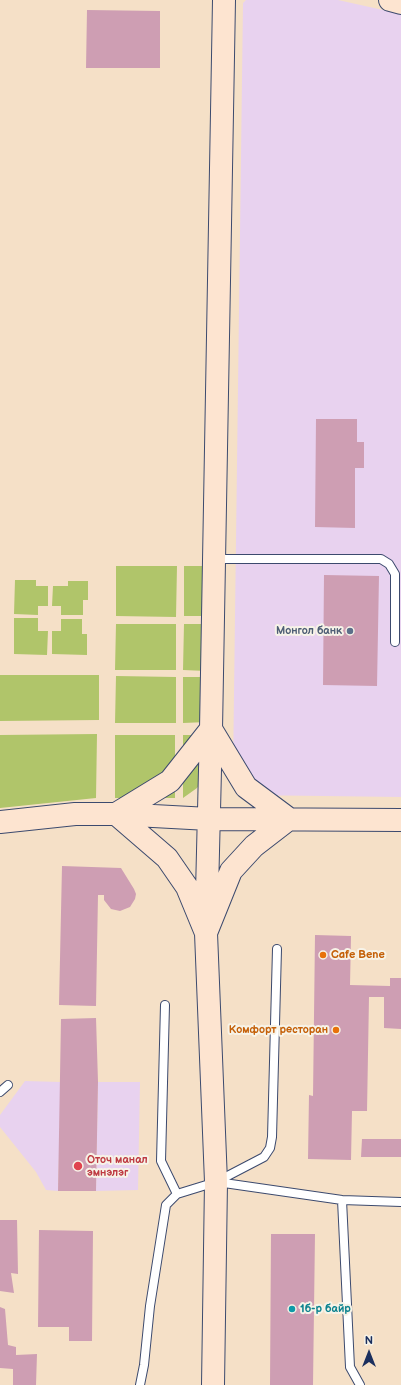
<!DOCTYPE html>
<html>
<head>
<meta charset="utf-8">
<style>
	body { margin:0 }
	#map { position:relative; width:401px; height:1385px; overflow:hidden; background:#f5e0c7; font-family:"Balsamiq Sans",sans-serif }
	canvas { display:block }
	.north { position:absolute; left:349px; top:1333px; width:40px; height:40px; -webkit-text-stroke:3px #f7f3e8; paint-order:stroke; rotate:0deg; font-size:11px; font-weight:700; line-height:16px; text-align:center; color:#1b2f5e }
	.north::after { content:''; display:block; margin:auto; width:14px; height:18px; background:#1b2f5e; clip-path:polygon(50% 0,100% 100%,50% 72%,0 100%) }
</style>
</head>
<body>
<div id="map">
<canvas width="401" height="1385"></canvas>
<div class="north">N</div>
</div>
<script>
const context = document.querySelector('canvas').getContext('2d');
context.lineJoin = 'round';
function paint(path, color) { context.fillStyle = color; context.fill(path, 'evenodd'); }
function trace(path, color, width, dash) { context.strokeStyle = color; context.lineWidth = width; context.lineCap = dash ? 'butt' : 'round'; context.setLineDash(dash || []); context.stroke(path); }
function write(font, color, halo, rows, align = 'center') {
  context.font = font + ' "Balsamiq Sans",sans-serif'; context.lineWidth = 4; context.setLineDash([]); context.textBaseline = 'middle'; context.strokeStyle = halo; context.fillStyle = color; for (const [text, x, y, turn = 0] of rows) {
    context.save(); context.translate(x, y); context.rotate((+turn || 0) * Math.PI / 180); context.textAlign = isNaN(turn) ? turn : align; if (halo) context.strokeText(text, 0, 0); context.fillText(text, 0, 0); context.restore();
  }
}
paint(new Path2D(`
	M 246,0 L 338,0 L 401,14 L 401,797 L 244,795 L 233,770 L 243,3 Z
	M 25,1081 L 61,1082 L 58,1191 L 46,1190 L 36,1172 L 0,1127 L 0,1115 Z
	M 98,1082 L 140,1082 L 138,1190 L 96,1191 Z`), '#e8d2ef');
paint(new Path2D(`
	M 116,566 L 177,566 L 176,617 L 116,616 Z
	M 184,566 L 203,566 L 203,616 L 184,616 Z
	M 15,580 L 36,580 L 36,586 L 48,586 L 48,606 L 38,606 L 38,615 L 14,614 Z
	M 68,581 L 88,581 L 88,600 L 83,600 L 83,615 L 61,615 L 61,606 L 52,606 L 53,586 L 68,586 Z
	M 14,618 L 38,618 L 38,631 L 48,631 L 47,655 L 14,654 Z
	M 61,619 L 82,619 L 82,634 L 87,634 L 87,655 L 52,654 L 52,631 L 61,631 Z
	M 116,624 L 176,624 L 176,670 L 115,670 Z
	M 184,624 L 207,624 L 207,671 L 183,670 Z
	M 0,675 L 99,675 L 99,720 L 0,721 Z
	M 116,676 L 176,677 L 176,723 L 115,723 Z
	M 183,677 L 207,677 L 207,722 L 183,723 Z
	M 97,734 L 96,798 L 0,808 L 0,735 Z
	M 115,735 L 175,735 L 175,798 L 115,798 Z
	M 183,735 L 206,735 L 202,781 L 197,788 L 183,798 Z`), '#b0c56a');
paint(new Path2D(`
	M 87,10 L 160,11 L 160,68 L 86,68 Z
	M 316,419 L 357,419 L 357,442 L 364,442 L 364,468 L 355,468 L 355,528 L 315,527 Z
	M 324,575 L 379,576 L 377,686 L 323,685 Z
	M 62,866 L 121,868 L 134,889 L 136,894 L 135,899 L 130,907 L 120,911 L 111,909 L 104,900 L 104,895 L 98,895 L 96,1006 L 59,1005 Z
	M 315,935 L 351,936 L 350,985 L 390,986 L 390,978 L 401,978 L 401,1029 L 384,1028 L 384,997 L 369,997 L 367,1111 L 352,1111 L 351,1160 L 308,1159 L 309,1095 L 313,1096 Z
	M 96,1018 L 98,1082 L 96,1191 L 58,1191 L 61,1019 Z
	M 362,1139 L 401,1139 L 401,1157 L 361,1157 Z
	M 0,1220 L 17,1220 L 18,1274 L 11,1273 L 14,1293 L 0,1291 Z
	M 39,1230 L 93,1231 L 92,1341 L 69,1341 L 69,1327 L 38,1327 Z
	M 271,1234 L 315,1234 L 313,1385 L 270,1385 Z
	M 0,1307 L 5,1309 L 8,1345 L 16,1347 L 16,1355 L 37,1354 L 36,1385 L 13,1385 L 13,1369 L 0,1368 Z`), '#ce9eb3');
const lane = new Path2D(`
	M 214,559 L 381,559 L 389,564 L 395,574 L 395,642
	M 165,1005 L 161,1161 L 177,1194
	M 0,1092 L 8,1085
	M 217,1182 L 342,1200 L 401,1202
	M 342,1200 L 350,1367 L 360,1385
	M 140,1385 L 144,1365 L 150,1306 L 166,1205 L 177,1194 L 216,1182 L 264,1157 L 270,1148 L 272,1137 L 277,949`);
const secondary = new Path2D(`
	M 390,0 L 401,3
	M 211,729 L 246,787 L 289,819 L 254,846 L 231,871 L 206,933 L 187,887 L 167,858 L 116,814 L 170,781 Z
	M 0,822 L 75,814 L 116,814 L 209,819 L 401,820
	M 213,1385 L 216,1182 L 206,933 L 211,729 L 224,0`);
trace(lane, '#3c4a6e', 10);
trace(secondary, '#3c4a6e', 24);
trace(lane, '#fff', 8);
trace(secondary, '#fde4d0', 22);
for (const [x, y, r, color] of [
	[350,631,4,"#5c6f8a"],
	[323,955,4,"#e8710a"],
	[336,1030,4,"#e8710a"],
	[78,1166,5,"#e0444e"],
	[292,1309,4,"#0f9aa8"]
]) { const dot = new Path2D(); dot.arc(x, y, r, 0, 2 * Math.PI); context.fillStyle = color; context.fill(dot); trace(dot, '#f7f3e8', 1.5); }
write('bold 11px', '#4e5e75', '#f7f3e8', [
	["Монгол банк",342,631]
], 'right');
write('bold 11px', '#c56008', '#f7f3e8', [
	["Cafe Bene",331,955],
	["Комфорт ресторан",328,1030,"right"]
], 'left');
write('bold 11px', '#be3a42', '#f7f3e8', [
	["Оточ манал",87,1160],
	["эмнэлэг",87,1173]
], 'left');
write('bold 11px', '#0d838f', '#f7f3e8', [
	["1б-р байр",300,1309]
], 'left');
</script>
</body>
</html>
